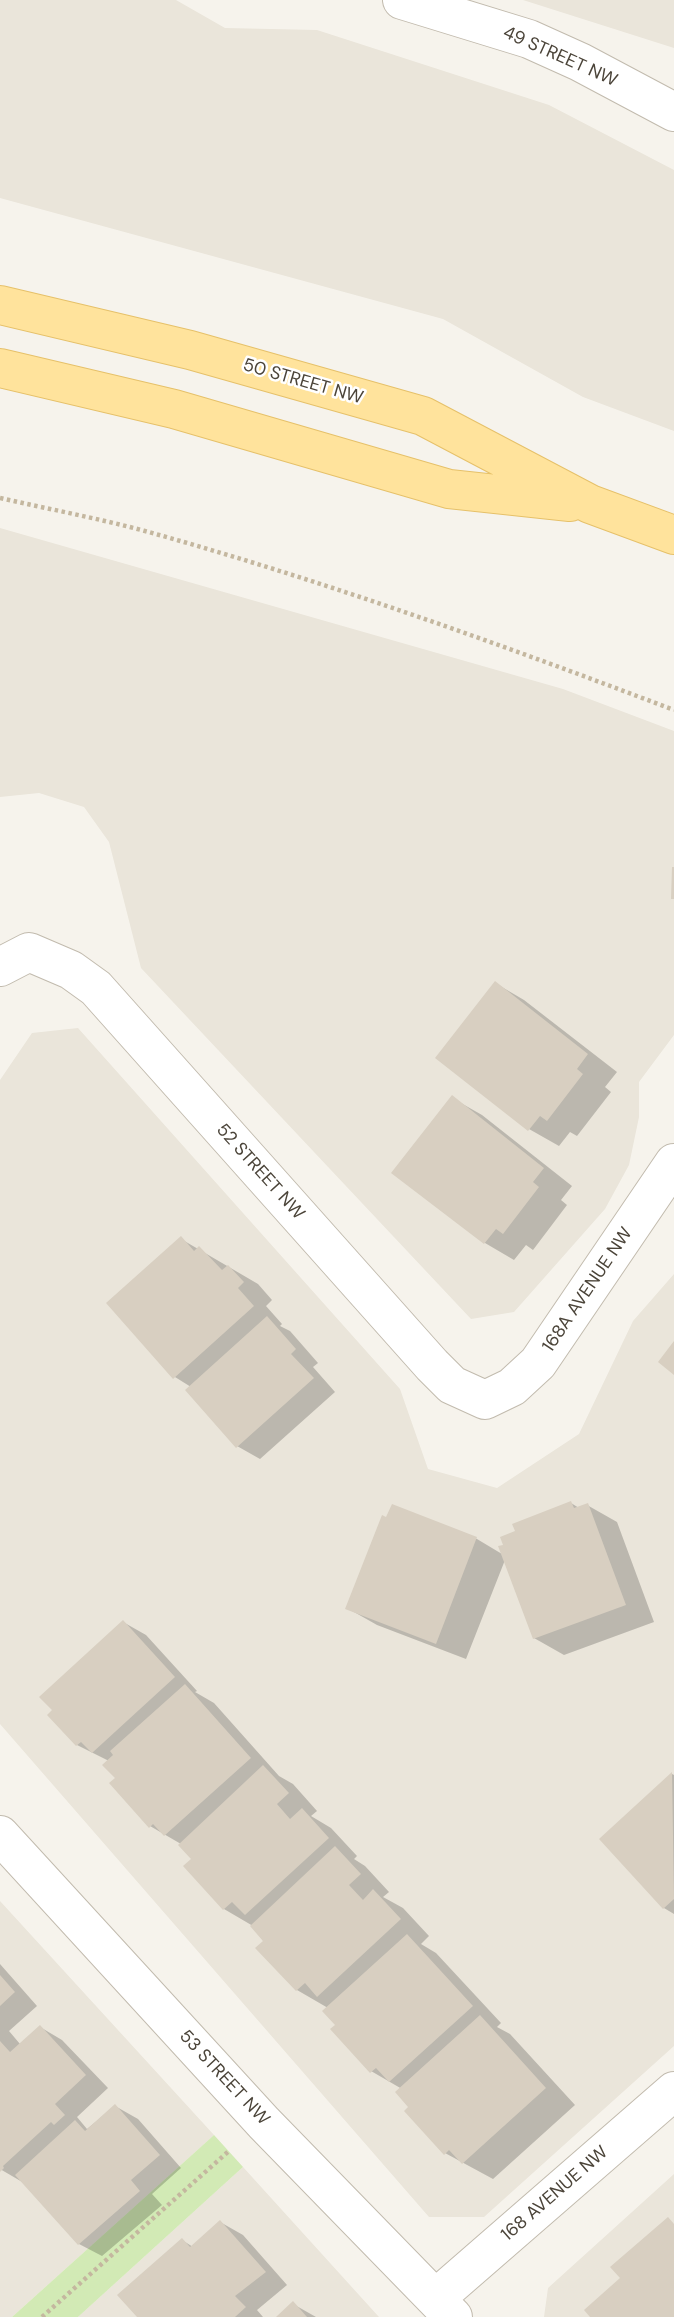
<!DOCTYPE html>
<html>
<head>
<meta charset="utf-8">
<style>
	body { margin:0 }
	canvas { display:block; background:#f6f3ec }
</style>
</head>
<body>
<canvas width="674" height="2317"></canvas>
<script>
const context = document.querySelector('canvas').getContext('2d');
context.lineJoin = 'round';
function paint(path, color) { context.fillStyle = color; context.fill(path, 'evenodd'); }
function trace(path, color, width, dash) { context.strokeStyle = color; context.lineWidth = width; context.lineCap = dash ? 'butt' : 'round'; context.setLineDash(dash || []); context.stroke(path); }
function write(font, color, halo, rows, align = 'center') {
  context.font = font + ' "DM Sans",sans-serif'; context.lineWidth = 5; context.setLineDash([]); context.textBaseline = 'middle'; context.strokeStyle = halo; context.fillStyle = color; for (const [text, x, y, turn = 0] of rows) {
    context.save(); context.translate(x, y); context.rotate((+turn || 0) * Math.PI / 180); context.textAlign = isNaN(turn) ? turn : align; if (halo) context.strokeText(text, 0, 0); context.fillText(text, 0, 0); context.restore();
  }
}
paint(new Path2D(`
	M 0,0 L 176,0 L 225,28 L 317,30 L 549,105 L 674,170 L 674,431 L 583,397 L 443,319 L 0,198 Z
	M 523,0 L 674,0 L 674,48 Z
	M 0,528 L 563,689 L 674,731 L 674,1035 L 639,1082 L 639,1117 L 629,1165 L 605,1209 L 514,1312 L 471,1319 L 141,968 L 109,842 L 84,807 L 39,793 L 0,797 Z
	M 78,1028 L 400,1389 L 428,1469 L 497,1488 L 579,1434 L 633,1321 L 674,1274 L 674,2046 L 484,2217 L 429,2217 L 0,1724 L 0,1080 L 32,1033 Z
	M 0,1901 L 214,2135 L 12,2317 L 0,2317 Z
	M 243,2167 L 379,2317 L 78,2317 Z
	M 674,2174 L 674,2317 L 544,2317 L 548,2288 Z`), '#eae5da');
paint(new Path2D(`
	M 214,2135 L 243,2167 L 78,2317 L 12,2317 Z`), '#d2eab5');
paint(new Path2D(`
	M 495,983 L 524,1000 L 617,1072 L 605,1087 L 611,1092 L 577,1136 L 570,1132 L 559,1146 L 529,1129 Z
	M 452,1098 L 482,1115 L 572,1186 L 561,1200 L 567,1205 L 533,1250 L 526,1245 L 514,1260 L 485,1243 Z
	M 181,1239 L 258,1284 L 272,1300 L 266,1306 L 282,1324 L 280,1326 L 290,1331 L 318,1363 L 313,1367 L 335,1392 L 260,1459 L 237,1446 L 191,1387 L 175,1377 Z
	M 571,1503 L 579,1508 L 587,1505 L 617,1522 L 654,1622 L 564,1655 L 534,1638 L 505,1560 L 466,1659 L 377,1625 L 347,1608 L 392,1506 L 477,1539 L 502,1554 Z
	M 123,1622 L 146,1635 L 197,1691 L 195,1692 L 214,1703 L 279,1776 L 293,1784 L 317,1811 L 311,1816 L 331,1828 L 357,1856 L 354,1859 L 365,1866 L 389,1892 L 383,1897 L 403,1908 L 429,1936 L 421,1944 L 436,1953 L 501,2023 L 497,2027 L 510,2034 L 575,2105 L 493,2179 L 445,2153 L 411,2107 L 402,2089 L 371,2071 L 337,2025 L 328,2008 L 297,1990 L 253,1926 L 224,1909 L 185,1867 L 193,1859 L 181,1844 L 150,1826 L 117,1778 L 109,1761 L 77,1745 Z
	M 672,1774 L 674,1775 L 674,1914 L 664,1908 L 601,1839 Z
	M 0,1964 L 37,2006 L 9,2031 L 20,2044 L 40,2027 L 62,2040 L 108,2088 L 77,2117 L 87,2129 L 115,2106 L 138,2119 L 181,2168 L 152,2194 L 162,2205 L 102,2256 L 79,2244 L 24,2183 L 0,2169 Z
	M 220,2222 L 243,2235 L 287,2285 L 257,2310 L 263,2317 L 139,2317 L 182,2240 L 193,2247 Z
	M 293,2304 L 316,2317 L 279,2317 Z`), '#0003');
paint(new Path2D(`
	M 672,867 L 674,867 L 674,899 L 671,899 Z
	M 495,981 L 588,1054 L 577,1069 L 583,1074 L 547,1121 L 540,1116 L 528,1131 L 435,1058 Z
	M 452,1095 L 544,1168 L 533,1182 L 539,1187 L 503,1234 L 496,1229 L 484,1244 L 391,1173 Z
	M 181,1236 L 194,1251 L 199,1246 L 222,1270 L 228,1265 L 244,1282 L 238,1288 L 254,1306 L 173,1379 L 106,1303 Z
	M 267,1316 L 296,1349 L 291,1354 L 314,1378 L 236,1448 L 185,1390 Z
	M 674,1341 L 674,1375 L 658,1362 Z
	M 571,1501 L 574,1508 L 588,1503 L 626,1605 L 533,1639 L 498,1546 L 503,1545 L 500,1537 L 515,1531 L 512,1524 Z
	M 392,1504 L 477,1537 L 436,1644 L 345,1609 L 382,1515 L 386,1517 Z
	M 123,1620 L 175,1677 L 92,1753 L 81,1742 L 76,1746 L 47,1715 L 52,1710 L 39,1697 Z
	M 185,1684 L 251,1758 L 164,1836 L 153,1824 L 149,1828 L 109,1783 L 115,1778 L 102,1765 L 113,1755 L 110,1751 Z
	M 263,1765 L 289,1793 L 277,1804 L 290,1819 L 302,1808 L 329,1838 L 245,1915 L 232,1902 L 223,1910 L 183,1866 L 191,1859 L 178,1845 Z
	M 672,1772 L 674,1899 L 663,1909 L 599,1839 Z
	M 335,1846 L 361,1874 L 349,1885 L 363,1900 L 373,1889 L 401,1919 L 317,1997 L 305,1983 L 296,1991 L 255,1948 L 263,1941 L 250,1926 Z
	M 407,1934 L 473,2006 L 389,2082 L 376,2068 L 370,2073 L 330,2029 L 335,2025 L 322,2011 Z
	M 0,1975 L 15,1992 L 0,2006 Z
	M 480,2015 L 546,2088 L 462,2164 L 449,2150 L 444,2155 L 404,2111 L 408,2107 L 395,2092 Z
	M 40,2025 L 86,2075 L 55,2104 L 65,2115 L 54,2125 L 51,2122 L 3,2166 L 4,2168 L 0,2172 L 0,2041 L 10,2052 Z
	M 115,2104 L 160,2155 L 131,2180 L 140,2191 L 78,2245 L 15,2175 L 75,2120 L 85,2131 Z
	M 668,2217 L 674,2224 L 674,2317 L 590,2317 L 584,2310 L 620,2278 L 610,2267 Z
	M 220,2220 L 266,2272 L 235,2296 L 246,2307 L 235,2317 L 137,2317 L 117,2295 L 182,2238 L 190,2247 Z
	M 293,2301 L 307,2317 L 276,2317 Z`), '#d8cfc1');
const minor = new Path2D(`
	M 402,0 L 529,39 L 580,62 L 674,112
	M 0,967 L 29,952 L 71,970 L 96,988 L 432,1365 L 452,1385 L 485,1400 L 512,1387 L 538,1363 L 674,1163
	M 0,1835 L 264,2123 L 453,2317
	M 436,2298 L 674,2091`);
const major = new Path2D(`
	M 0,305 L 190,350 L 423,416 L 590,504 L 674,535
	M 0,368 L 174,409 L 449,489 L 570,502`);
trace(minor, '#c2bbae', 40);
trace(major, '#e6c16a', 40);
trace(new Path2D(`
	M 0,498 C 48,509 97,518 145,531 C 325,581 500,644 674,710
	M 42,2317 L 230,2150`), '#c4b79f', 4.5, [3.5, 3.5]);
trace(minor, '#fff', 38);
trace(major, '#ffe39c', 38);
write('18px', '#4b4439', '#fff', [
	["49 STREET NW",560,57,24],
	["50 STREET NW",303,382,16],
	["52 STREET NW",260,1172,48],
	["168A AVENUE NW",588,1290,-56],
	["53 STREET NW",224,2078,47],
	["168 AVENUE NW",555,2194,-41]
]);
</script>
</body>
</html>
